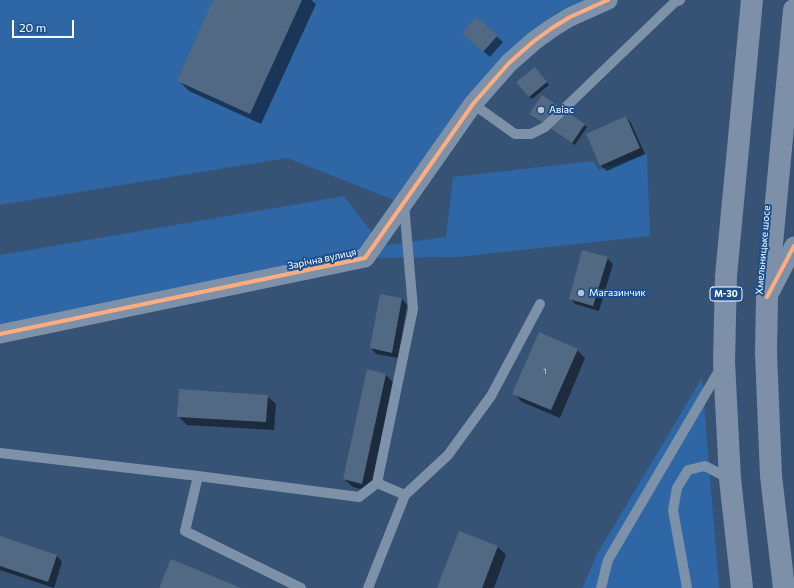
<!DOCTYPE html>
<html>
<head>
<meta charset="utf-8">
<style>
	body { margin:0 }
	#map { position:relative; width:794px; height:588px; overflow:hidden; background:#365274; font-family:Commissioner,sans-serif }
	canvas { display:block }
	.scale { position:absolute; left:12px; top:20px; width:62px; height:18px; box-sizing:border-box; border:2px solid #fff; border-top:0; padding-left:5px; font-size:12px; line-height:14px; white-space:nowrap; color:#fff; -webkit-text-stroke:3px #1b4f8f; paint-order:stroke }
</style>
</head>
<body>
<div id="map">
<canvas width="794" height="588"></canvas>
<div class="scale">20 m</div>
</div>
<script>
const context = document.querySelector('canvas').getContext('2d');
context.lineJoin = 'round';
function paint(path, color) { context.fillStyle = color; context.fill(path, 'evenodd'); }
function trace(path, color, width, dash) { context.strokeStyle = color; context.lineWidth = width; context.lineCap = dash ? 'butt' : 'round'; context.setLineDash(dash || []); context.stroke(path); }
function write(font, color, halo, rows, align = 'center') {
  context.font = font + ' Commissioner,sans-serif'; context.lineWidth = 4; context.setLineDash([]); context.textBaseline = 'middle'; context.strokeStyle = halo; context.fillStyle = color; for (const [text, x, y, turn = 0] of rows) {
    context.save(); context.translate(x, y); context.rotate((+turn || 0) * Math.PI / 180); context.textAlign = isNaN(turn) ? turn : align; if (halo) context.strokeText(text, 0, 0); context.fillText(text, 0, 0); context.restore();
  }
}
paint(new Path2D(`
	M 0,0 L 608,0 L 534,41 L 404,204 L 287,158 L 0,205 Z
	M 647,154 L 650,236 L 458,257 L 365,258 L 0,334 L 0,255 L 344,196 L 382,246 L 446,237 L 453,177 L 593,161 L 599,170 Z
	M 702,378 L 719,588 L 582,588 L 597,554 Z`), '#2f66a5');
paint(new Path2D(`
	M 215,0 L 311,0 L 316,4 L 261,124 L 189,91 L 178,80 Z
	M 476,18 L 503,42 L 490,57 L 469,39 Z
	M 537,71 L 549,85 L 532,99 L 529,97 Z
	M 533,117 L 584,125 L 587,127 L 575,145 Z
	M 626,117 L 631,123 L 645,154 L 607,171 L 601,166 L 587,134 Z
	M 607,258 L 613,264 L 599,311 L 575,304 L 570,298 Z
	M 402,299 L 407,305 L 398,358 L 376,354 L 371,348 Z
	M 577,350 L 585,358 L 560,418 L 522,402 L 514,393 Z
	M 385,374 L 394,383 L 371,492 L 353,487 L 344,479 Z
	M 267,396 L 276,404 L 274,430 L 187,425 L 178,416 Z
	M 0,537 L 57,556 L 62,562 L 54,588 L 0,570 Z
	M 498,547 L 506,555 L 494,588 L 438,588 Z`), '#0007');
paint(new Path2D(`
	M 213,0 L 302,0 L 250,114 L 177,81 Z
	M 476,17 L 498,35 L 483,52 L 462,33 Z
	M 535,67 L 547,82 L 529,97 L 516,82 Z
	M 542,95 L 585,124 L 572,143 L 529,114 Z
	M 626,116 L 640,148 L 600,166 L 586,134 Z
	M 582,250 L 608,257 L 593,306 L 569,299 Z
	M 380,294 L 402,298 L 392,353 L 370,348 Z
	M 539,332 L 578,349 L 551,410 L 512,394 Z
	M 367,369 L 386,374 L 362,484 L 343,479 Z
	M 179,389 L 268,395 L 266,422 L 177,417 Z
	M 459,531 L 498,546 L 482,588 L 437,588 Z
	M 0,536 L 57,555 L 48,582 L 0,566 Z
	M 171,559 L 241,588 L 159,588 Z`), '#526984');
trace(new Path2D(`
	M 473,104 L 515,134 L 531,134 L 545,127 L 675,2 L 680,0
	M 0,453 L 198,476 L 359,497 L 377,483
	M 198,476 L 185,531 L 301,588
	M 405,495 L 448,455 L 491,396 L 540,304
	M 368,588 L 405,495 L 377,483 L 413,309 L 404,204
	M 601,588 L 608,560 L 720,369
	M 687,588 L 673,510 L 677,488 L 688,470 L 705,466 L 730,479`), '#7d92a8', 10);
trace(new Path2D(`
	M 768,296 L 794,246
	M 0,334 L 365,258 L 473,104 L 509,63 L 534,41 L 552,28 L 570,17 L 608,0`), '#7d92a8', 19);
trace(new Path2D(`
	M 742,588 L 730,479 L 724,362 L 726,276 L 752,0
	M 784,588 L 771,476 L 766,353 L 767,297 L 794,10`), '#7e90a7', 22);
trace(new Path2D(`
	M 767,297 L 794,246
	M 0,334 L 365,258 L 473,104 L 509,63 L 534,41 L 552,28 L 570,17 L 608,0`), '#ffac80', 4);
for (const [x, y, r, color] of [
	[541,110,4,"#b9c2ce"],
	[581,293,4,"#b9c2ce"]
]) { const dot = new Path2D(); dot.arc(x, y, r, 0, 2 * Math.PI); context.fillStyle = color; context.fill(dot); trace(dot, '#1b4f8f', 1.5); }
write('8px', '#d4dae0', null, [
	["1",545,371]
]);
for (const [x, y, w] of [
	[726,294,32]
]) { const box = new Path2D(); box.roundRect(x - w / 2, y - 7, w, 14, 3); context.fillStyle = '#1b4f8f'; context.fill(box); trace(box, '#fff', 1); }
write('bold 9px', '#fff', null, [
	["М-30",726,294]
]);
write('10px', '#fff', '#1b4f8f', [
	["Авіас",549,110],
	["Магазинчик",589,293]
], 'left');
write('10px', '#fff', '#1b4f8f', [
	["Хмельницьке шосе",763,250,-85],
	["Зарічна вулиця",322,259,-12]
]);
</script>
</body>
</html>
